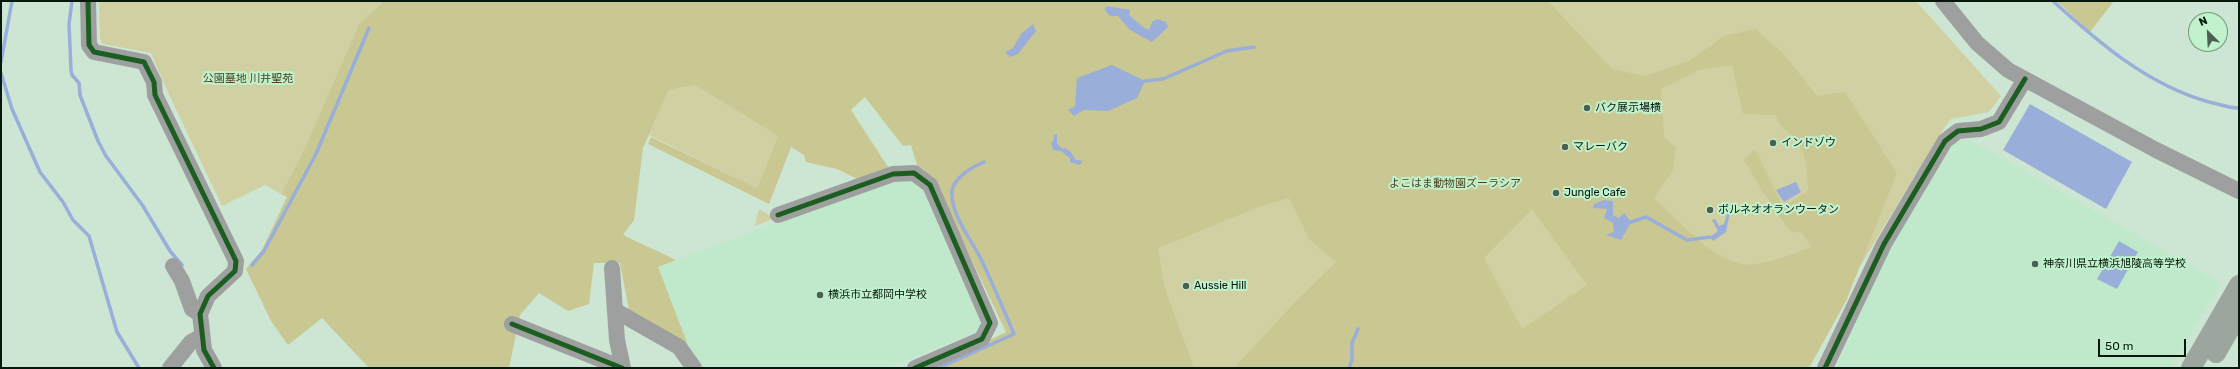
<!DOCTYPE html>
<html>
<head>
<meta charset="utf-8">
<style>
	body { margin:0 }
	#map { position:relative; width:2240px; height:369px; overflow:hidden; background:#cce6d3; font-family:Rubik,sans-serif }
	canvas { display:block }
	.frame { position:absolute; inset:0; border:2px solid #06180c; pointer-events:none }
	.north { position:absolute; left:2188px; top:12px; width:40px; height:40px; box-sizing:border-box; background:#c1f1cd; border:1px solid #769a80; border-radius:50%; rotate:336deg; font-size:11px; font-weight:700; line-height:16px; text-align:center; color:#06180c }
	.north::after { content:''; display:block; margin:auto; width:14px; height:18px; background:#4b6052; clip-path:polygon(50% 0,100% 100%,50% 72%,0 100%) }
	.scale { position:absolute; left:2098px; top:339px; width:88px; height:18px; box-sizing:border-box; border:2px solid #06180c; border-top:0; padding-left:5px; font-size:12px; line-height:14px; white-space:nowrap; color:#06180c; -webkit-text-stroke:3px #c1f1cd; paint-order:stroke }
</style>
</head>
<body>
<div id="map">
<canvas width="2240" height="369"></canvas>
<div class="frame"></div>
<div class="north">N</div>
<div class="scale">50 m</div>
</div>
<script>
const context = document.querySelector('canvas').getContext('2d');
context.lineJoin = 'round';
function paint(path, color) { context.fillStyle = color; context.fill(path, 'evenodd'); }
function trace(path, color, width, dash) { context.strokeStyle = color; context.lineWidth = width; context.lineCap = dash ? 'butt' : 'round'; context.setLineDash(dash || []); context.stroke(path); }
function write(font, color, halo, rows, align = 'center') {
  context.font = font + ' Rubik,"Noto Sans JP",sans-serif'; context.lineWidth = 4; context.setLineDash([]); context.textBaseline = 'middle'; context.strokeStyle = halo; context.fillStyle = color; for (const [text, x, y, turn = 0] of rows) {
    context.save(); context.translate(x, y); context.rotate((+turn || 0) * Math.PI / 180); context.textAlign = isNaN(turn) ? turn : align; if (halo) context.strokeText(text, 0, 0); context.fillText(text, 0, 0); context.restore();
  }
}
paint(new Path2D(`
	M 1968,139 L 2221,283 L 2170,368 L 1836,368 L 1891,245 L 1955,143 Z
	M 911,177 L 925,187 L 982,323 L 979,331 L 887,368 L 700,368 L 688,345 L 658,267 L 895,178 Z`), '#bfe9ca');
paint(new Path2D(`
	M 99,1 L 384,1 L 359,24 L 303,152 L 281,194 L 265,185 L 222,206 L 166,88 L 151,53 L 103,44 L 100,39 Z
	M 908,1 L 1916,1 L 2001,96 L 1989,112 L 1951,119 L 1946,125 L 1798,368 L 978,368 L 1041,332 Z
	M 695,85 L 778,136 L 757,188 L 649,135 L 669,90 Z
	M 759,209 L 775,218 L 755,226 Z`), '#d0d0a3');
paint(new Path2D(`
	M 384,1 L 1548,1 L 1612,69 L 1645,76 L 1689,61 L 1724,36 L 1755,29 L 1783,53 L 1817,96 L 1845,92 L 1897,173 L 1846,301 L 1809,368 L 1234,368 L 1297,300 L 1336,262 L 1309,239 L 1289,198 L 1256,208 L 1158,248 L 1164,286 L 1194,368 L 942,368 L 940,365 L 1006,332 L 933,179 L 923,169 L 916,169 L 917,165 L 911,145 L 903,146 L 865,97 L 851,110 L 890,170 L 861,181 L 837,169 L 806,162 L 804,155 L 791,147 L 769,204 L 648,144 L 651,137 L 757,188 L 778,136 L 695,85 L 669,90 L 643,148 L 634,220 L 623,235 L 676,260 L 658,267 L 688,345 L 629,310 L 620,263 L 594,263 L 589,304 L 568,311 L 539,293 L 520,315 L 509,368 L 369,368 L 322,318 L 288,345 L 271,321 L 246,269 L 262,250 L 287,197 L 281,194 L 303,152 L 359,24 ZM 1732,65 L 1743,114 L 1776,115 C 1779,128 1790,131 1797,142 C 1808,157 1807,173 1808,191 L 1783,207 L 1755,149 L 1744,160 L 1763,192 L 1790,231 L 1802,233 L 1811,247 C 1798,253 1755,268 1741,264 C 1706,255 1679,221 1654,198 L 1673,170 L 1676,148 L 1664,137 L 1661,89 L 1699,70 ZM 1532,209 L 1587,285 L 1522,329 L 1484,258 Z
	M 2057,1 L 2114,1 L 2090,32 Z`), '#c9c792');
paint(new Path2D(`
	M 1106,6 L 1130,10 L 1129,15 L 1143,27 L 1149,30 L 1152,22 L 1157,19 L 1166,22 L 1168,27 L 1152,42 L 1130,30 L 1118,16 L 1110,16 L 1105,10 Z
	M 1033,24 L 1036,31 L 1018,54 L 1010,57 L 1005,52 L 1013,48 L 1021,34 Z
	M 1112,65 L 1145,81 L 1137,98 L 1108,111 L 1084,110 L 1074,116 L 1068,110 L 1075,106 L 1077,78 Z
	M 2030,104 L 2132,162 L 2106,209 L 2003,150 Z
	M 1057,134 L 1057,144 L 1063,149 L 1065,148 L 1070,151 L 1076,160 L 1083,161 L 1080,165 L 1070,162 L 1070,158 L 1061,151 L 1053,150 L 1051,143 L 1054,140 L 1054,135 Z
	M 1796,182 L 1801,192 L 1784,202 L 1776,190 Z
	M 1604,200 L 1613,201 L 1613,215 L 1619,218 L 1624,213 L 1631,222 L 1621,240 L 1606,235 L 1614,232 L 1613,223 L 1604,218 L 1607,209 L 1593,208 L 1594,204 Z
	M 1724,210 L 1730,212 L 1726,232 L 1713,241 L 1710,237 L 1718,231 L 1712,220 L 1715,219 L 1719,226 L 1724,224 L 1727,214 L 1722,212 Z
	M 2119,241 L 2138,252 L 2117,289 L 2097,279 Z`), '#9aaeda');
trace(new Path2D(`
	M 72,1 L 69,24 L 71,70 L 72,75 L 79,83 L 80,95 L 98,141 L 106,156 L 143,206 L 170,251 L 182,265
	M 2053,1 C 2099,43 2148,85 2209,102 C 2219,104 2229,108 2239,108
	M 1,62 L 12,1
	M 1,73 L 12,109 L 40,172 L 63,202 L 73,220 L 89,236 L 117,332 L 139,368
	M 1145,81 L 1163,79 L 1227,51 L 1254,47
	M 1631,222 L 1646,217 L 1687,240 L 1710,237
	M 252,265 L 264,251 L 316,154 L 369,28
	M 939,368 L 1014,334 C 1004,310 993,285 982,261 C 973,242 950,214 952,192 C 953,178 972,167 984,162
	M 1349,368 L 1352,360 L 1352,343 L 1358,329`), '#9aaeda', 3.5);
trace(new Path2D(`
	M 88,1 L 89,45 L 94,52 L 144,62 L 154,82 L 155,95 L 236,261 L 235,271 L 208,296 L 200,314 L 204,350 L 214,368
	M 1943,1 L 1977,43 L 2008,70 L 2156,150 L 2239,191
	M 778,215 L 893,174 L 914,173 L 930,185 L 990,323 L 982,339 L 915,368
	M 173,266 L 182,281 L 192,309 L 200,314
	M 612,268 L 617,340 L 623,368
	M 616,311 L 679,347 L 694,368
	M 512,324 L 622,368
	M 170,368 L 191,342 L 202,336
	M 1825,368 L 1884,244 L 1945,141 L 1958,131 L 1981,129 L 1999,122 L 2025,79`), '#9ea09f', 16);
trace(new Path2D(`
	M 2216,353 L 2239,313
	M 2191,368 L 2239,285`), '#9da59f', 20);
trace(new Path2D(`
	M 88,1 L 89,45 L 94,52 L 144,62 L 154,82 L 155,95 L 236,261 L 235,271 L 208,296 L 200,314 L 204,350 L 214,368
	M 778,215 L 893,174 L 914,173 L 930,185 L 990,323 L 982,339 L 915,368
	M 512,324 L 622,368
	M 1825,368 L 1884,244 L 1945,141 L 1958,131 L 1981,129 L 1999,122 L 2025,79`), '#1b5e20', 5);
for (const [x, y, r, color] of [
	[1587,108,4,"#4b6052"],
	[1773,143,4,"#4b6052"],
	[1565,147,4,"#4b6052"],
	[1556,193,4,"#4b6052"],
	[1710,210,4,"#4b6052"],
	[2035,264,4,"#4b6052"],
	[1186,286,4,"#4b6052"],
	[820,295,4,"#4b6052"]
]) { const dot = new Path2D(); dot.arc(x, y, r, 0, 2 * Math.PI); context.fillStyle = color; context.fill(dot); trace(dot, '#c1f1cd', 1.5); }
write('11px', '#4d421e', '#c1f1cd', [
	["公園墓地 川井聖苑",248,79],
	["よこはま動物園ズーラシア",1455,184]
]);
write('11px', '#06180c', '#c1f1cd', [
	["バク展示場横",1595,108],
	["インドゾウ",1781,143],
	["マレーバク",1573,147],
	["Jungle Cafe",1564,193],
	["ボルネオオランウータン",1718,210],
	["神奈川県立横浜旭陵高等学校",2043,264],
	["Aussie Hill",1194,286],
	["横浜市立都岡中学校",828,295]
], 'left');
</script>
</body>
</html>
